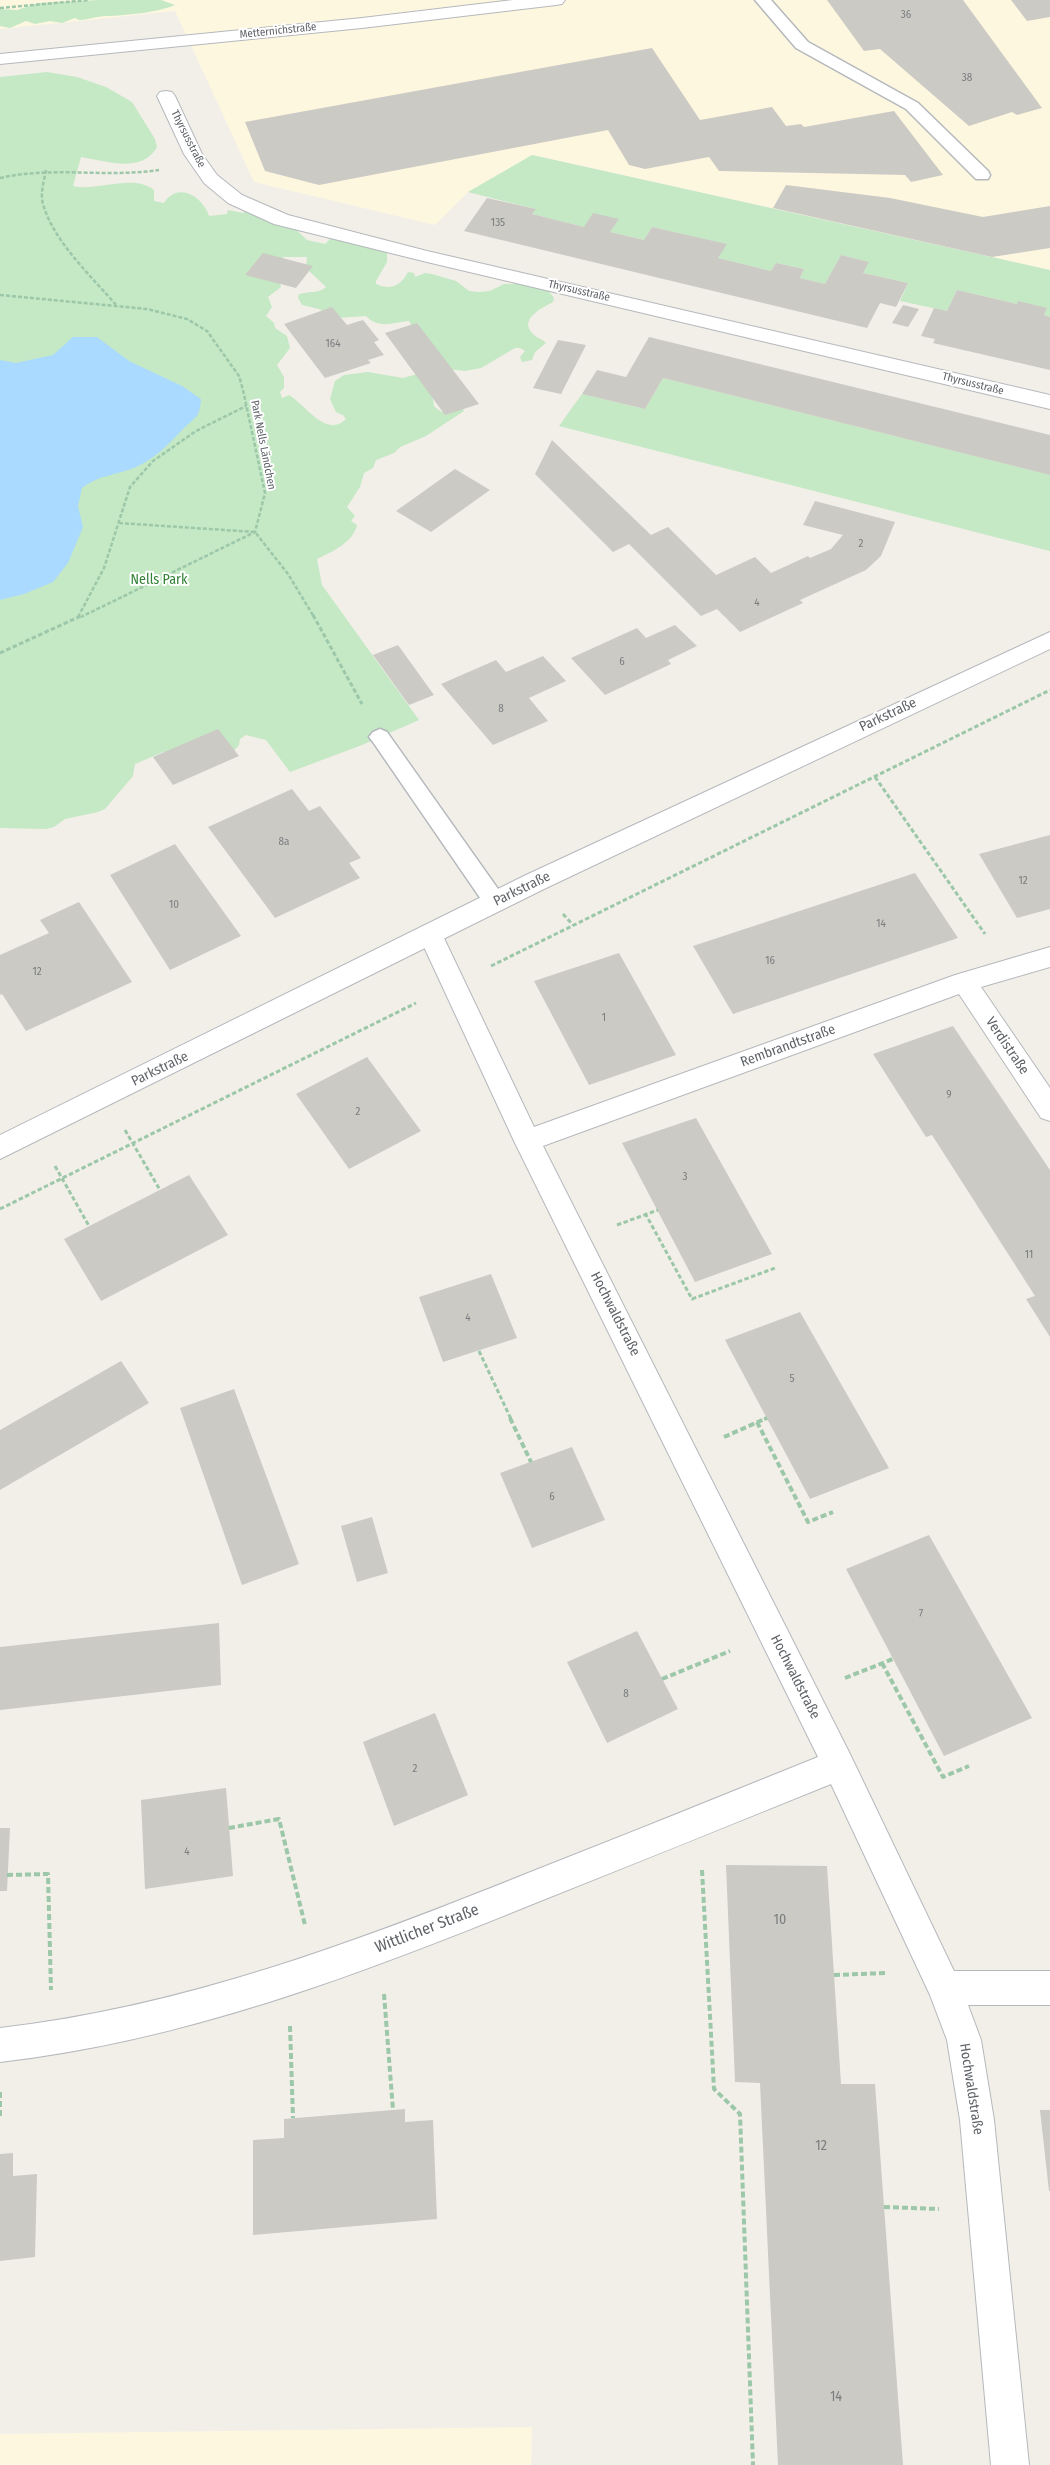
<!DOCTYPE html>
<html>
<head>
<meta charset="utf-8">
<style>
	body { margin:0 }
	canvas { display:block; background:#f1efe8 }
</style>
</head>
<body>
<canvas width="1050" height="2465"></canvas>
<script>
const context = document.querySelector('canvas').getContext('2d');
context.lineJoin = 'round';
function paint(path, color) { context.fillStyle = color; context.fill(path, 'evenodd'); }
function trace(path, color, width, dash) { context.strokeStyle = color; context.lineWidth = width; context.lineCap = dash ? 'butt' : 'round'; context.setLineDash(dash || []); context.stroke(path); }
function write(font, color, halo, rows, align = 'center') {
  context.font = font + ' "Fira Sans Condensed",sans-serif'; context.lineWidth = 4; context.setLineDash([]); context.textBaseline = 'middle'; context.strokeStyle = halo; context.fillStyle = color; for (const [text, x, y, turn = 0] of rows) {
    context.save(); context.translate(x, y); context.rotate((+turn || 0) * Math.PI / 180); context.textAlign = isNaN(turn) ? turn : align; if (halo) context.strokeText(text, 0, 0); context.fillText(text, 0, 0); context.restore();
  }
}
paint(new Path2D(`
	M 0,0 L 1050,0 L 1050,270 L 533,155 L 468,192 L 435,225 L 254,182 L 175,11 L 0,29 Z
	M 532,2427 L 531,2465 L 0,2465 L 0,2434 Z`), '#fef7e0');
paint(new Path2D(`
	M 99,0 L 161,0 L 175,5 C 160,12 123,16 106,16 C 97,16 87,20 79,20 L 75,18 L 62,23 L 50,21 L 35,24 L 26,21 L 10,28 L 0,26 L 0,9 L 17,10 L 38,3 Z
	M 47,72 L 77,77 L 106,87 L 132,102 L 155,139 L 157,147 C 142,174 106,161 81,157 L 73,186 C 97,192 132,173 154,190 L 154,201 L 164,203 C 178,181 203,197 209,216 L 227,214 L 228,210 L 243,213 L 246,210 L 292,226 L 307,240 L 325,244 L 330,239 L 334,239 L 387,252 L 387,262 L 376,281 L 376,284 C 390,291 402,285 408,272 L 414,273 L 415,277 L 425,273 L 432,274 L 456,281 L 469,291 L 479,292 L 490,291 L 504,284 L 531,284 L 547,289 L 554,298 L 553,302 C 542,308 518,319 533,334 C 536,338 543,339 546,343 L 535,352 L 532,360 L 522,362 L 520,357 L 525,351 L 520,348 L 515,348 L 481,368 L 465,371 L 448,369 L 412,327 L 409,321 C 393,322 380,330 366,316 L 337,318 L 319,309 L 302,305 L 298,298 L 299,294 C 309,291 318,294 326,287 L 306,268 L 307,257 L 285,257 L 274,260 L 281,287 L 268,297 L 272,307 L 266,316 L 274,323 L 275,328 L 287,336 L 290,348 L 277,365 L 284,377 L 284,388 L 280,392 L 282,398 L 289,395 C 305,404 326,439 346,419 L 343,415 L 336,412 L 330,399 L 335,381 L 344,375 L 368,372 L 403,378 L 421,373 L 432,393 L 434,406 C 444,416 450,413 462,408 L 464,411 L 426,436 L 400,447 L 394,453 L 376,460 L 373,468 L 364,473 L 360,487 L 347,507 L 355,516 L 351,521 L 357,525 C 353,543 331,552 317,559 L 322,585 L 419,720 L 362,745 L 290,772 L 266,740 L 246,735 L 240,739 L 239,745 L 231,754 L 170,756 L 163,752 L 135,764 L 133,776 L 105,809 L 98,812 L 65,819 L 54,827 L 46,829 L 0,828 L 0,77 Z
	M 532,155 L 1050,270 L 1050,317 L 1044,315 L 1047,308 L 1017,304 L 957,290 L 947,311 L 900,301 L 908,283 L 863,273 L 868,262 L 841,255 L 825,284 L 800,278 L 804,269 L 776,263 L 771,271 L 718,258 L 726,244 L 652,227 L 644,240 L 610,232 L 618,220 L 584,227 L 532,214 L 535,209 L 468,192 Z
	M 663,378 L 1050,475 L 1050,551 L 559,426 L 582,394 L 645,409 Z`), '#c5e8c5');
paint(new Path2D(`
	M 73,337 L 97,337 L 129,361 L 182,386 L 201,399 C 200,418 195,417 183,429 C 166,447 152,462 128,470 C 110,476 98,476 82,488 L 78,506 L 83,527 L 68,563 L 53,582 L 24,594 L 0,600 L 0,360 L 16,363 L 53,355 Z`), '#aadaff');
paint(new Path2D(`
	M 827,0 L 963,0 L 1042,108 L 1017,115 L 1012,112 L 969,126 L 880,49 L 864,51 Z
	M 1011,0 L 1050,0 L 1050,17 L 1027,21 Z
	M 652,48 L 700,120 L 772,107 L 786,126 L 801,124 L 804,127 L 894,111 L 943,175 L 911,182 L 905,175 L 719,171 L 709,157 L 645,169 L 629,165 L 608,130 L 319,185 L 265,171 L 245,122 Z
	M 786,185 L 890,198 L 983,217 L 1050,206 L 1050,248 L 992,257 L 773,208 Z
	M 487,198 L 536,209 L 532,214 L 584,227 L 593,213 L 619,219 L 610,232 L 644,240 L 652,227 L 727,244 L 718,258 L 771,271 L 776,263 L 804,269 L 800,278 L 825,284 L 841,255 L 869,262 L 863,273 L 908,283 L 896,307 L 880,303 L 867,328 L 464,231 Z
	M 263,253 L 313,266 L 296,288 L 245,275 Z
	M 957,290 L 1017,304 L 1018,301 L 1047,308 L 1044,315 L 1050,317 L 1050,370 L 933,343 L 935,339 L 921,336 L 934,308 L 947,311 Z
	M 903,305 L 919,309 L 908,327 L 892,323 Z
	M 332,307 L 347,325 L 363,320 L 379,340 L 374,342 L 384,355 L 368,360 L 371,363 L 325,378 L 284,324 Z
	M 417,323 L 479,404 L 445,415 L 385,333 Z
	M 649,337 L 1050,435 L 1050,475 L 663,378 L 645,409 L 582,394 L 597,370 L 626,377 Z
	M 558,340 L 586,345 L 561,394 L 533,388 Z
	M 552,440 L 651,535 L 668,527 L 716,575 L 755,557 L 771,573 L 808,556 L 810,558 L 831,549 L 843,535 L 803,525 L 815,501 L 895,522 L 881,556 L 866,570 L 800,600 L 803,603 L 740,632 L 717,609 L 701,616 L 629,544 L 613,552 L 535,474 Z
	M 455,469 L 490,490 L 431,532 L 396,511 Z
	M 675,625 L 697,646 L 668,660 L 671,664 L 605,695 L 571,658 L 637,628 L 646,638 Z
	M 398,645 L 434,695 L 409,705 L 373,655 Z
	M 543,656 L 566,681 L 529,698 L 548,721 L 493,745 L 441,684 L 496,660 L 506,672 Z
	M 218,729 L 239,756 L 173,785 L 153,757 Z
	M 292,789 L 309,811 L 320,806 L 361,858 L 349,863 L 360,878 L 275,918 L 208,827 Z
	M 1050,835 L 1050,909 L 1017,918 L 979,854 Z
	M 175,844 L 241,936 L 170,970 L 110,875 Z
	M 915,873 L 958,938 L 733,1014 L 693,946 Z
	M 79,902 L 132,982 L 26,1031 L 2,994 L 0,995 L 0,955 L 49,933 L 40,920 Z
	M 619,953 L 676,1055 L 589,1085 L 534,981 Z
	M 953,1026 L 1050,1170 L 1050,1337 L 1026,1299 L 1035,1296 L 932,1135 L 926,1137 L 873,1054 Z
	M 367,1057 L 421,1131 L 349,1169 L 296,1094 Z
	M 696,1118 L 772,1254 L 695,1282 L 622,1143 Z
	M 189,1175 L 228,1235 L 101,1301 L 64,1239 Z
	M 491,1274 L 517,1338 L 443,1362 L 419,1297 Z
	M 800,1312 L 889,1468 L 810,1499 L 725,1340 Z
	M 121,1361 L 149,1403 L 0,1490 L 0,1430 Z
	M 234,1389 L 299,1564 L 242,1585 L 180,1408 Z
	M 572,1447 L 605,1520 L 532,1548 L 500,1473 Z
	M 372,1517 L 388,1573 L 357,1582 L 341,1526 Z
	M 929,1535 L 1032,1718 L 944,1756 L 846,1569 Z
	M 219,1623 L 221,1685 L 0,1710 L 0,1647 Z
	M 637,1631 L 678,1709 L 607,1743 L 567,1662 Z
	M 435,1713 L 468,1795 L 394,1826 L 363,1742 Z
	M 226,1788 L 233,1876 L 145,1889 L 141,1800 Z
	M 0,1828 L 10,1828 L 7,1891 L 0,1891 Z
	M 726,1865 L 827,1866 L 841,2084 L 875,2084 L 903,2465 L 778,2465 L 760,2083 L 735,2082 Z
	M 405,2109 L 405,2122 L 433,2120 L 437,2219 L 253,2235 L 253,2140 L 284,2138 L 284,2119 Z
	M 1040,2110 L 1050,2110 L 1050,2191 L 1049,2191 Z
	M 13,2153 L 13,2176 L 37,2174 L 35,2257 L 0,2261 L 0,2154 Z`), '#cccac5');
const service = new Path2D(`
	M 755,0 L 771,0 L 808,42 L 918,103 L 988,171 L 990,175 L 988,179 L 976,179 L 906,109 L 796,48 Z
	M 380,729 L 387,732 L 503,896 L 506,902 L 503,908 L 495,911 L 487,908 L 373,742 L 369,737 L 373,732 Z`);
const minor = new Path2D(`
	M 513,0 L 565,0 L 562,4 L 556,5 L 362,28 L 0,64 L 0,54 L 362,18 Z
	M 166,91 L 172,92 L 175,96 L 202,154 L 217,175 L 242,195 L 288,215 L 427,251 L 1050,395 L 1050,409 L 427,262 L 274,224 L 228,203 L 204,183 L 184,154 L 157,96 L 160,92 Z
	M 430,924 L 439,927 L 442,934 L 534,1127 L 955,975 L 1050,947 L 1050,967 L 981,987 L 1050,1088 L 1050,1121 L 1041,1118 L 959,994 L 543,1146 L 850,1754 L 954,1971 L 1050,1971 L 1050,2005 L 968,2005 L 981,2040 L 994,2120 L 1029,2465 L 991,2465 L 960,2120 L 947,2040 L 930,1995 L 831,1784 C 730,1825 629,1866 528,1906 C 358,1975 184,2041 0,2062 L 0,2028 C 183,2007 357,1942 528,1873 C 625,1835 721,1796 818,1757 L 514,1141 L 418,934 L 421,927 Z`);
const tertiary = new Path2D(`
	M 1050,632 L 1050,649 L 544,889 L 0,1159 L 0,1135 L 526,875 Z`);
trace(service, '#b5b8bc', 3);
trace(minor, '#b5b8bc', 2);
trace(tertiary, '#b5b8bc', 2);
trace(new Path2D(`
	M 0,8 L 88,0
	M 46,170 C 44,181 40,193 43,204 C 53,241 93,278 117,306
	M 0,178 C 53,166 106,178 159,170
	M 0,295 L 147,309 L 187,319 L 207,331 L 239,376 L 243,390 L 265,493 L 255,532 L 81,617
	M 119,523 L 255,532 L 288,574 L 314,617
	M 78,617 L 104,568 L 130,487 L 153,461 L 196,431 L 246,406`), '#9cc7a9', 2.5, [4, 2]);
trace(new Path2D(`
	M 313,615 L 362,704
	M 0,653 L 83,615
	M 875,777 L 985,934
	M 563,914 L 573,925
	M 491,966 L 1050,690
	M 125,1130 L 160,1190
	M 55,1166 L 89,1226
	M 0,1209 L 416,1003
	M 645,1213 L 692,1299 L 775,1268
	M 617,1225 L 658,1210
	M 479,1351 L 511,1419
	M 764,1419 L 767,1418`), '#9cc7a9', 3, [4.5, 2.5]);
trace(new Path2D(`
	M 510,1418 L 531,1462
	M 757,1422 L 808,1522 L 833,1512
	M 724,1437 L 767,1418
	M 882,1663 L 943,1777 L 969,1766
	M 845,1678 L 893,1659
	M 662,1679 L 730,1651
	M 229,1828 L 279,1819 L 305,1925
	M 702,1870 L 714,2089 L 740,2114 L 753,2465
	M 7,1875 L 48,1874 L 51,1990
	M 834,1975 L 886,1973
	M 384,1994 L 393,2110
	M 290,2026 L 293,2118
	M 0,2092 L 0,2119
	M 884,2207 L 939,2209`), '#9cc7a9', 4, [6, 3]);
paint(service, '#fff');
paint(minor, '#fff');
paint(tertiary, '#fff');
write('11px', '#7a7d7f', null, [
	["36",906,15],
	["38",967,78],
	["135",498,223],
	["164",333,344],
	["2",861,544],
	["4",757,603],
	["6",622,662],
	["8",501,709],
	["8a",284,842],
	["12",1023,881],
	["10",174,905],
	["14",881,924],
	["16",770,961],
	["12",37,972],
	["1",604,1018],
	["9",949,1095],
	["2",358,1112],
	["3",685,1177],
	["11",1029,1255],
	["4",468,1318],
	["5",792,1379],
	["6",552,1497],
	["7",921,1614],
	["8",626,1694],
	["2",415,1769],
	["4",187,1852]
]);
write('11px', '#5f6368', '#fff', [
	["Metternichstraße",278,31,-6],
	["Thyrsusstraße",188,139,63],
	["Thyrsusstraße",579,291,13],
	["Thyrsusstraße",973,384,14],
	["Park Nells Ländchen",263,445,79]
]);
write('14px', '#348238', '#fff', [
	["Nells Park",159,580]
]);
write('14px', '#5f6368', '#fff', [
	["Parkstraße",888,715,-25],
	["Parkstraße",522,889,-26],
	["Rembrandtstraße",788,1046,-20],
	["Verdistraße",1007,1046,56],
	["Parkstraße",160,1069,-26],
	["Hochwaldstraße",615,1314,63],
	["Hochwaldstraße",795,1677,63],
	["Hochwaldstraße",971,2089,81]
]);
write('14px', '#7a7d7f', null, [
	["10",780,1920],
	["12",821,2146],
	["14",836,2397]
]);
write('16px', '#5f6368', '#fff', [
	["Wittlicher Straße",427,1929,-21]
]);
</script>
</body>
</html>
